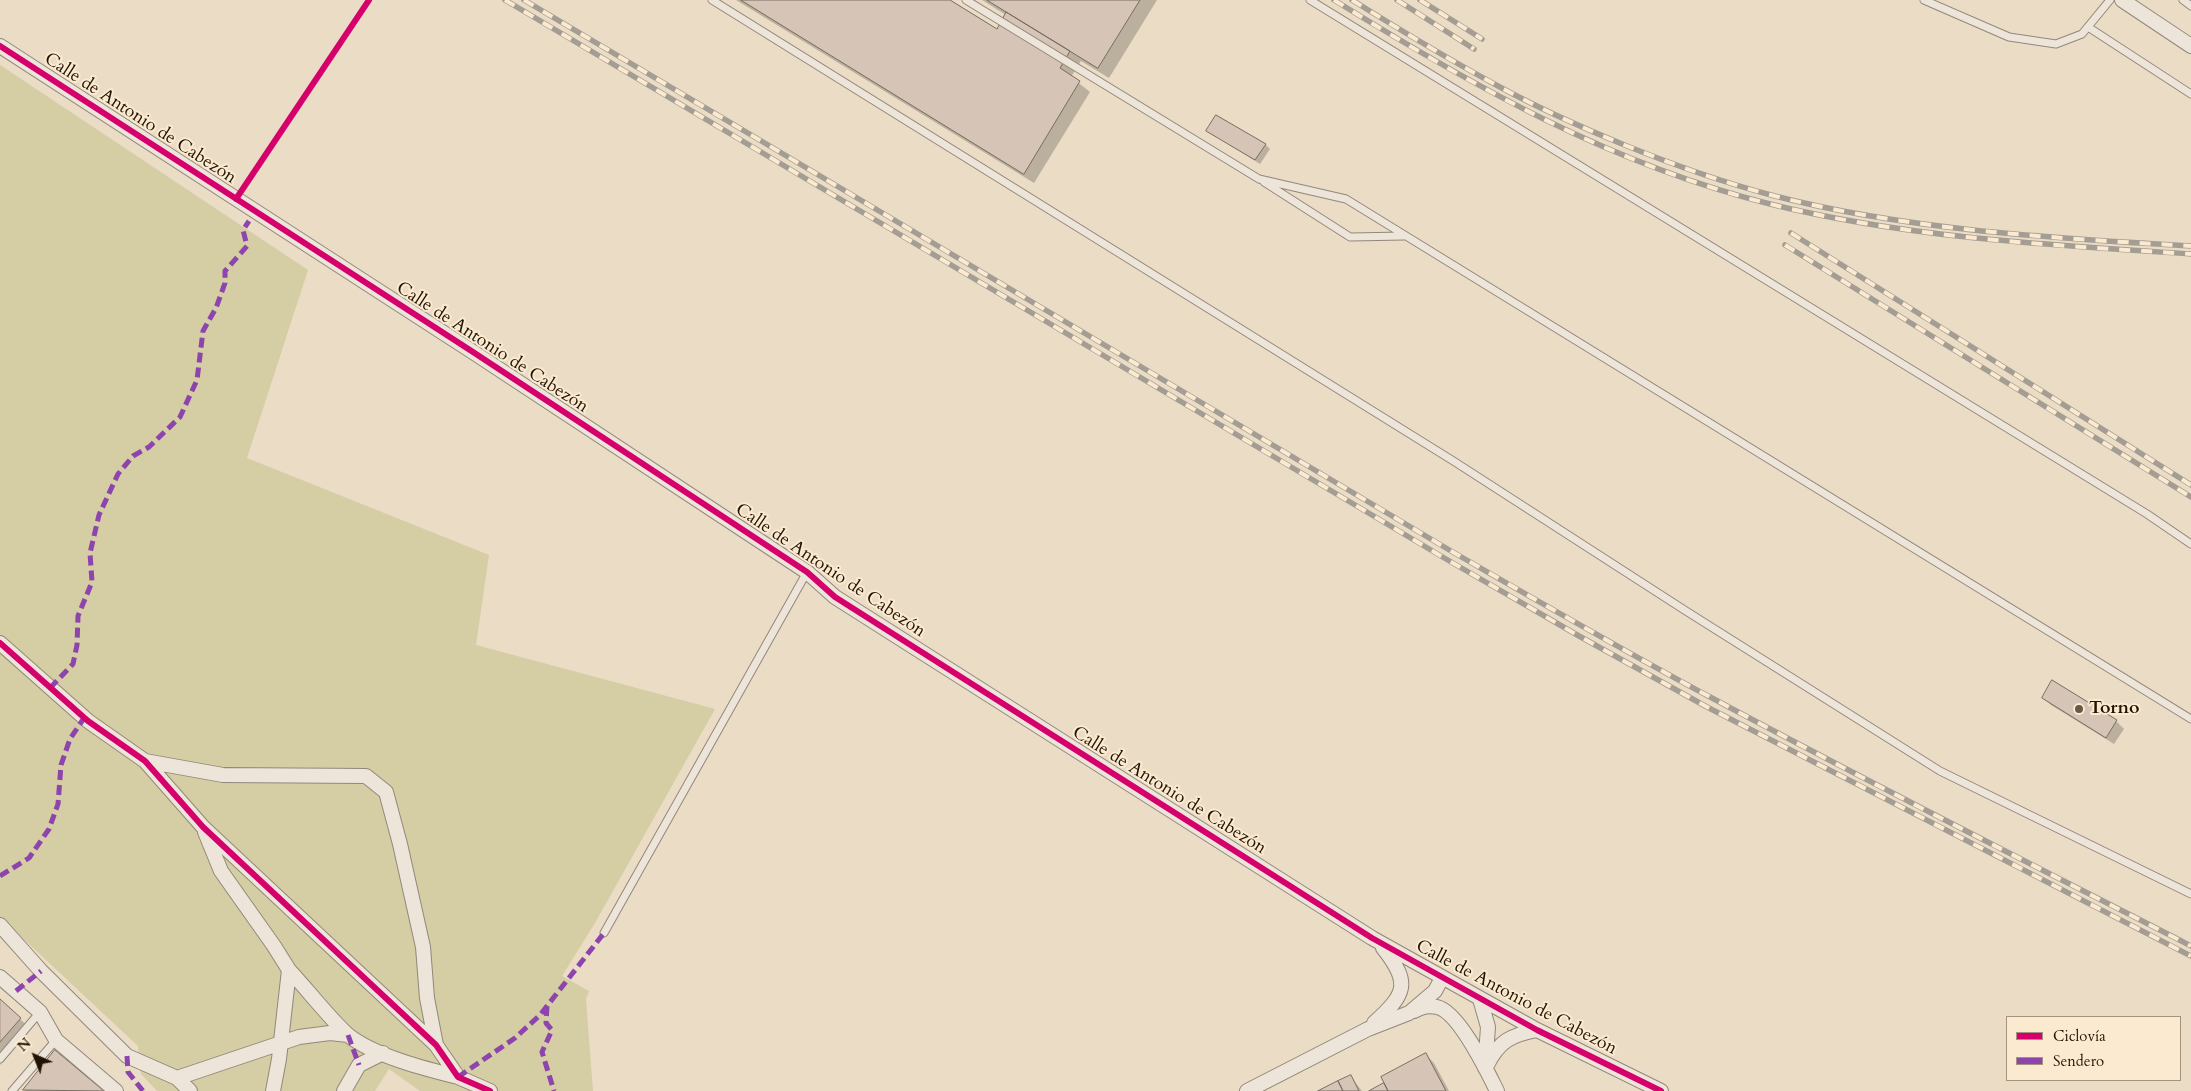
<!DOCTYPE html>
<html>
<head>
<meta charset="utf-8">
<style>
	body { margin:0 }
	#map { position:relative; width:2191px; height:1091px; overflow:hidden; background:#eadcc5; font-family:Cardo,serif }
	canvas { display:block }
	.legend { position:absolute; left:2006px; top:1016px; width:175px; height:65px; box-sizing:border-box; background:#fbead0; border:1px solid #a4947e; margin:0; padding:6px 9px; list-style:none; font-size:15px; color:#211304 }
	.legend li { display:flex; align-items:center; gap:10px; height:25px }
	.legend b { width:25px; border:1px solid #a4947e }
	.north { position:absolute; left:10px; top:1031px; width:50px; height:50px; -webkit-text-stroke:4px #fbead0; paint-order:stroke; rotate:316deg; font-size:14px; font-weight:700; line-height:20px; text-align:center; color:#211304 }
	.north::after { content:''; display:block; margin:auto; width:18px; height:22px; background:#211304; clip-path:polygon(50% 0,100% 100%,50% 72%,0 100%) }
</style>
</head>
<body>
<div id="map">
<canvas width="2191" height="1091"></canvas>
<ul class="legend">
<li><b style="height:6px;background:#d6006c"></b>Ciclovía</li>
<li><b style="height:6px;background:#8e44ad"></b>Sendero</li>
</ul>
<div class="north">N</div>
</div>
<script>
const context = document.querySelector('canvas').getContext('2d');
context.lineJoin = 'round';
function paint(path, color) { context.fillStyle = color; context.fill(path, 'evenodd'); }
function trace(path, color, width, dash) { context.strokeStyle = color; context.lineWidth = width; context.lineCap = dash ? 'butt' : 'round'; context.setLineDash(dash || []); context.stroke(path); }
function write(font, color, halo, rows, align = 'center') {
  context.font = font + ' Cardo,serif'; context.lineWidth = 4; context.setLineDash([]); context.textBaseline = 'middle'; context.strokeStyle = halo; context.fillStyle = color; for (const [text, x, y, turn = 0] of rows) {
    context.save(); context.translate(x, y); context.rotate((+turn || 0) * Math.PI / 180); context.textAlign = isNaN(turn) ? turn : align; if (halo) context.strokeText(text, 0, 0); context.fillText(text, 0, 0); context.restore();
  }
}
paint(new Path2D(`
	M 0,65 L 308,270 L 247,458 L 489,555 L 476,645 L 715,709 L 595,923 L 562,976 L 589,991 L 586,999 L 593,1091 L 420,1091 L 389,1069 L 375,1091 L 157,1091 L 141,1074 L 138,1046 L 0,917 Z`), '#d5cda4');
paint(new Path2D(`
	M 736,0 L 948,0 L 997,31 L 1006,15 L 982,0 L 1157,0 L 1109,78 L 1081,61 L 1071,77 L 1090,92 L 1034,183 Z
	M 1208,131 L 1265,144 L 1270,149 L 1260,164 Z
	M 2052,682 L 2116,721 L 2124,729 L 2114,744 L 2051,705 L 2043,698 Z
	M 0,1001 L 31,1029 L 0,1065 Z
	M 55,1052 L 102,1091 L 25,1091 Z
	M 1426,1055 L 1434,1063 L 1449,1091 L 1372,1091 L 1386,1084 Z
	M 1351,1077 L 1362,1091 L 1321,1091 Z`), '#0003');
const building = new Path2D(`
	M 741,0 L 950,0 L 997,29 L 1006,12 L 1070,51 L 1060,68 L 1080,81 L 1024,174 Z
	M 987,0 L 1140,0 L 1098,68 Z
	M 1216,115 L 1266,144 L 1255,160 L 1206,131 Z
	M 2052,680 L 2117,720 L 2106,738 L 2042,698 Z
	M 0,999 L 21,1018 L 0,1042 Z
	M 55,1050 L 104,1091 L 23,1090 Z
	M 1426,1053 L 1446,1091 L 1388,1091 L 1381,1077 Z
	M 1351,1075 L 1359,1091 L 1343,1091 L 1338,1081 Z
	M 1338,1081 L 1343,1091 L 1318,1091 Z
	M 1384,1083 L 1388,1091 L 1369,1091 Z`);
paint(building, '#d6c4b6');
trace(building, '#766d60', 1);
const service = new Path2D(`
	M 712,0 L 1455,462 L 1686,611 L 1940,771 L 2191,894
	M 966,0 L 1259,179 L 1346,199 L 2191,719
	M 1310,0 L 2147,514 L 2191,544
	M 1924,0 L 2009,37 L 2056,44 L 2082,34 L 2110,0
	M 2183,0 L 2191,6
	M 2088,27 L 2191,94
	M 1264,182 L 1350,237 L 1404,236
	M 604,933 L 807,572
	M 0,1059 L 40,1012
	M 12,1091 L 56,1040`);
const minor = new Path2D(`
	M 2122,0 L 2191,46
	M 0,46 L 473,352 L 807,572 L 835,597 L 1372,938 L 1537,1030 L 1661,1091
	M 0,643 L 88,721 L 145,761 L 203,827 L 436,1045 L 458,1077 L 490,1091
	M 145,761 L 223,775 L 366,776 L 386,792 L 400,844 L 423,947 L 427,998 L 436,1045
	M 205,832 L 221,871 L 274,946 L 289,970 L 279,1059 L 273,1091
	M 0,925 L 41,971 L 127,1056 L 177,1078 L 190,1091
	M 289,970 C 307,989 329,1018 348,1035 C 374,1056 426,1069 458,1077
	M 0,977 L 40,1012 L 56,1040 L 116,1091
	M 1480,999 L 1488,1027 L 1485,1068
	M 1414,1011 C 1422,1007 1428,1005 1437,1007 C 1459,1012 1487,1071 1497,1091
	M 1374,1023 C 1406,994 1411,983 1383,948
	M 1487,1065 C 1499,1041 1511,1035 1537,1030
	M 177,1078 L 299,1037 L 330,1033 L 348,1035
	M 344,1091 L 359,1065 L 383,1053
	M 1247,1091 L 1368,1029 L 1409,1013 L 1435,991 L 1442,978`);
trace(service, '#92887a', 9);
trace(minor, '#92887a', 16);
trace(service, '#ede5da', 7);
trace(minor, '#ede5da', 14);
const rail = new Path2D(`
	M 505,0 L 1446,559 L 1579,636 L 1707,707 L 2191,956
	M 524,0 L 1451,551 C 1538,601 1624,651 1712,698 C 1870,783 2031,864 2191,946
	M 1334,0 C 1473,86 1610,164 1770,204 C 1908,238 2050,245 2191,254
	M 1352,0 C 1400,30 1448,59 1498,86 C 1540,109 1583,128 1627,146 C 1674,165 1722,182 1771,195 C 1905,230 2053,238 2191,246
	M 1397,0 L 1474,49
	M 1420,0 L 1482,39
	M 1791,233 L 2191,485
	M 1785,245 L 2191,497`);
trace(rail, '#a49d93', 5.5);
trace(rail, '#fbead0', 4, [11]);
trace(new Path2D(`
	M 50,688 L 73,664 L 77,645 L 78,616 L 92,582 L 90,553 L 99,515 L 118,474 L 133,456 L 149,447 L 180,417 L 197,380 L 203,331 L 216,308 L 225,283 L 225,271 L 247,246 L 243,230 L 249,221
	M 0,876 L 29,858 L 49,829 L 58,804 L 61,765 L 70,739 L 84,718
	M 16,991 L 41,971
	M 547,1006 L 546,1023 L 552,1030 L 542,1052 L 554,1091
	M 348,1035 L 359,1065
	M 127,1056 L 128,1072 L 143,1091
	M 458,1077 L 515,1038 L 540,1015 L 604,933`), '#8e44ad', 5, [10, 5]);
trace(new Path2D(`
	M 0,46 L 473,352 L 807,572 L 835,597 L 1372,938 L 1537,1030 L 1661,1091
	M 236,199 L 369,0
	M 0,643 L 88,721 L 145,761 L 203,827 L 436,1045 L 458,1077 L 490,1091`), '#d6006c', 6);
for (const [x, y, r, color] of [
	[2079,709,5,"#675948"]
]) { const dot = new Path2D(); dot.arc(x, y, r, 0, 2 * Math.PI); context.fillStyle = color; context.fill(dot); trace(dot, '#fbead0', 2); }
write('18px', '#211304', '#fbead0', [
	["Calle de Antonio de Cabezón",140,119,33],
	["Calle de Antonio de Cabezón",492,348,33],
	["Calle de Antonio de Cabezón",830,571,34],
	["Calle de Antonio de Cabezón",1169,791,32],
	["Calle de Antonio de Cabezón",1516,998,28]
]);
write('bold 18px', '#211304', '#fbead0', [
	["Torno",2089,709]
], 'left');
</script>
</body>
</html>
